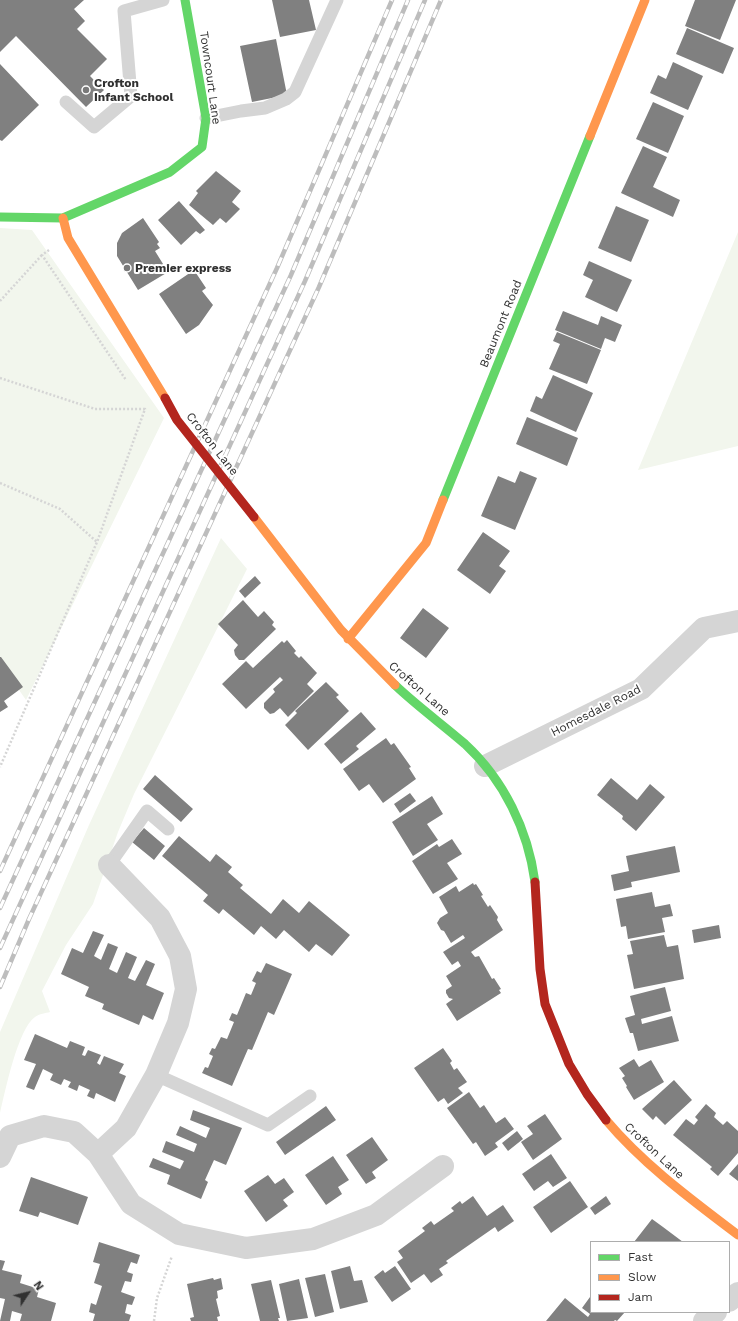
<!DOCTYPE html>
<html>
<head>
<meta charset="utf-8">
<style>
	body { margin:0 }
	#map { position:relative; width:738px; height:1321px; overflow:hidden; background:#fff; font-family:"Work Sans",sans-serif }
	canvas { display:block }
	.legend { position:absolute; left:590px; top:1241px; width:140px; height:72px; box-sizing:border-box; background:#fff; border:1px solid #adadad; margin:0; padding:5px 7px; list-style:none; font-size:12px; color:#313131 }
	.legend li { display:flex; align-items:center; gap:8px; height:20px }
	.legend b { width:20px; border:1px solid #adadad }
	.north { position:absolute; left:8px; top:1273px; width:40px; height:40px; -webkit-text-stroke:3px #fff; paint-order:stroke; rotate:55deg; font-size:11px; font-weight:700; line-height:16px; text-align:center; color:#313131 }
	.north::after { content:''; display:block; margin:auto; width:14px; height:18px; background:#313131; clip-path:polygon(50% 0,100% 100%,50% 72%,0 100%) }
</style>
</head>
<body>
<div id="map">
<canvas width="738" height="1321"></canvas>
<ul class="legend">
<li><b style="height:5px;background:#63d668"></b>Fast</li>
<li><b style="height:5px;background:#ff974d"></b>Slow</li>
<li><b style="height:5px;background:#b3261e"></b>Jam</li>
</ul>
<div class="north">N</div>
</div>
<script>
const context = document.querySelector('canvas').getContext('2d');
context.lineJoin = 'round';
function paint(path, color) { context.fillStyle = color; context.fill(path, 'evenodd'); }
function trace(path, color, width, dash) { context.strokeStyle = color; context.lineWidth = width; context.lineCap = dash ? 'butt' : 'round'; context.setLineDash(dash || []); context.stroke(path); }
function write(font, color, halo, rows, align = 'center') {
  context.font = font + ' "Work Sans",sans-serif'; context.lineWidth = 4; context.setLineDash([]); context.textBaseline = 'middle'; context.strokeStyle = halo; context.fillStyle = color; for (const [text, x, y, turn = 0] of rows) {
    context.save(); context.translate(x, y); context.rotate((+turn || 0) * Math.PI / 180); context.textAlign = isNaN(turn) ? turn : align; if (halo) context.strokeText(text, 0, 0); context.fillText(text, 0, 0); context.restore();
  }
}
paint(new Path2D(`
	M 0,228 L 32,230 L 164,418 L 26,700 L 0,663 Z
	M 738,232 L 738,446 L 638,470 Z
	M 221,538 L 247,569 L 134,794 L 118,832 L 93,904 L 66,945 L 42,991 L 50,1012 C 46,1013 39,1014 35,1017 C 18,1028 5,1092 0,1113 L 0,1032 L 89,825 Z`), '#f2f6ed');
paint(new Path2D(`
	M 0,0 L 84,0 L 74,9 L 85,21 L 77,29 L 107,59 L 90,76 L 104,90 L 86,107 L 16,36 L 0,52 Z
	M 272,0 L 309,0 L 316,30 L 280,37 Z
	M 695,0 L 736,0 L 720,40 L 685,26 Z
	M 687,28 L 734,48 L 723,74 L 676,54 Z
	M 276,39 L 287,95 L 252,102 L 240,46 Z
	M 673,62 L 703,76 L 688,110 L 650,93 L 658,75 L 666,79 Z
	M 0,64 L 39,105 L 2,141 L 0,140 Z
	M 653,102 L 684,116 L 668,153 L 636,139 Z
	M 643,146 L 667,157 L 653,187 L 680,200 L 673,217 L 621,193 Z
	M 216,171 L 241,191 L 232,202 L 240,209 L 226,223 L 220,218 L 213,225 L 189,205 L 198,193 L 196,191 Z
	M 179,201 L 205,230 L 200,234 L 196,231 L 181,245 L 158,220 Z
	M 616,206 L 649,220 L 631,262 L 598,248 Z
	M 143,218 L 159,242 L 157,244 L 160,248 L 155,251 L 168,272 L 138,290 L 117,256 L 117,243 L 122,233 Z
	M 589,261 L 632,280 L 617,312 L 585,297 L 593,280 L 583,275 Z
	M 194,270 L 206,288 L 202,291 L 213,305 L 199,325 L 186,334 L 159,294 Z
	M 563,311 L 598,325 L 601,316 L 622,325 L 615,342 L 605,338 L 601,349 L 555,330 Z
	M 557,332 L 601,350 L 587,384 L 549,369 L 560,344 L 553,341 Z
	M 553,375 L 593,393 L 576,432 L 530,411 L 536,396 L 542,399 Z
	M 527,417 L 578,438 L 567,466 L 516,444 Z
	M 520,471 L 537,478 L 515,530 L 481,516 L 498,476 L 515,483 Z
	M 483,532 L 510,551 L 499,566 L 506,571 L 490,594 L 457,570 Z
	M 255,576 L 261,583 L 245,598 L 239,591 Z
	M 243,600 L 258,617 L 264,611 L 274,622 L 272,625 L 276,629 L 244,660 L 239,660 L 235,655 L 234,650 L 238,645 L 218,624 Z
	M 423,608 L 449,628 L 426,658 L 400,638 Z
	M 287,640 L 296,651 L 294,653 L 299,658 L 301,656 L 317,673 L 307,684 L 314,691 L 288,717 L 280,708 L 274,713 L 270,714 L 264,708 L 264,703 L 275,692 L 273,689 L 283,680 L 280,677 L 246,709 L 222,684 L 246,661 L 253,668 L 282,641 L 284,643 Z
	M 0,657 L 1,657 L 23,687 L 4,701 L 8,707 L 0,712 Z
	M 326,682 L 339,695 L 336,697 L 349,711 L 308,750 L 285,725 L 297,713 L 295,711 Z
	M 361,712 L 376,729 L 356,746 L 359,749 L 341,764 L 324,744 Z
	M 386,738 L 391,745 L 394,743 L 411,767 L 409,768 L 416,779 L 383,803 L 369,784 L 359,791 L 343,769 Z
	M 155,775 L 193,809 L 181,822 L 143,789 Z
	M 611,778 L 637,800 L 650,784 L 665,797 L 636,831 L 622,819 L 623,816 L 597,795 Z
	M 410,793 L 416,801 L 400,813 L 394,804 Z
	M 432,796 L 443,814 L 427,824 L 438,840 L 413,856 L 392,822 Z
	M 144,828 L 165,846 L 154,860 L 132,842 Z
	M 179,836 L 210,862 L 216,854 L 232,867 L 228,872 L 243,885 L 240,888 L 271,914 L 283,899 L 299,913 L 309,901 L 350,935 L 332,956 L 316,944 L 309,952 L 284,930 L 276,939 L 261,926 L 254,935 L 223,909 L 219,914 L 203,901 L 208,895 L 162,856 Z
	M 452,839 L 462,854 L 447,863 L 458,879 L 433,894 L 412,861 L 437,844 L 439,847 Z
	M 675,846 L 680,872 L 631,882 L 632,887 L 614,891 L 611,875 L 629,871 L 626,856 Z
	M 473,883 L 474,885 L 476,884 L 483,895 L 481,896 L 488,907 L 490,905 L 498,917 L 497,920 L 503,930 L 471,952 L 475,957 L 479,956 L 492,979 L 494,978 L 501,989 L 499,990 L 501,993 L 457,1021 L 446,1004 L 453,999 L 449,998 L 446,993 L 446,990 L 452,986 L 446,976 L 461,966 L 458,961 L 452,965 L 443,952 L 465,938 L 463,935 L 451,943 L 444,931 L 441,930 L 437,923 L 440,918 L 448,913 L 439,897 L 456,886 L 459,892 Z
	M 652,892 L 655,907 L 670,904 L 673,916 L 662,918 L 665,932 L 628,939 L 626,926 L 621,927 L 616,899 Z
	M 719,925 L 721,938 L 694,943 L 692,930 Z
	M 93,931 L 104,935 L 94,956 L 101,960 L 108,943 L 118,947 L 109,969 L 117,973 L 126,952 L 137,957 L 128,978 L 135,981 L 146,960 L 155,964 L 146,985 L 164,993 L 153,1020 L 143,1015 L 139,1025 L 102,1009 L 104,1004 L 85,996 L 89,987 L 61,974 L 72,948 L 83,953 Z
	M 664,935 L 667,947 L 678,945 L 684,979 L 634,989 L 627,955 L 633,954 L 630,941 Z
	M 266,963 L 292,974 L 274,1015 L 268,1012 L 252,1050 L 248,1049 L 232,1086 L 202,1073 L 205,1067 L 208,1068 L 213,1056 L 209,1054 L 212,1048 L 215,1049 L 221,1037 L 227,1039 L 234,1022 L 229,1020 L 232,1013 L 237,1015 L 246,993 L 251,995 L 256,983 L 252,981 L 257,971 L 261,973 Z
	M 665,987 L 671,1011 L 641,1019 L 642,1024 L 672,1016 L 679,1041 L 638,1051 L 633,1033 L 630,1033 L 625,1018 L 635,1015 L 630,996 Z
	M 35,1034 L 67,1048 L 70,1041 L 85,1047 L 82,1055 L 85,1056 L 88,1050 L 101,1055 L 97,1063 L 100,1065 L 104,1056 L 124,1064 L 119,1073 L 126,1076 L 115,1102 L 96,1093 L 94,1099 L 87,1096 L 90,1090 L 79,1085 L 77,1091 L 68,1087 L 71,1082 L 64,1079 L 61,1085 L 50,1080 L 53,1074 L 43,1069 L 34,1090 L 26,1087 L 36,1064 L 24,1060 Z
	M 443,1048 L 452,1061 L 450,1063 L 454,1070 L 457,1068 L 467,1082 L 458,1088 L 463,1093 L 448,1104 L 444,1098 L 438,1102 L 414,1068 Z
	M 634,1059 L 639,1067 L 651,1060 L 664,1082 L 634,1100 L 626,1087 L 627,1086 L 622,1078 L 625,1076 L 619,1068 Z
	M 674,1080 L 692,1100 L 665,1125 L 656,1116 L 653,1120 L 642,1109 Z
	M 469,1092 L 480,1108 L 484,1105 L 496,1123 L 505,1117 L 514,1129 L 495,1143 L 498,1147 L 485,1156 L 476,1142 L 473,1144 L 447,1108 Z
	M 706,1104 L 716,1113 L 714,1117 L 723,1125 L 727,1121 L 738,1131 L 738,1153 L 718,1176 L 710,1169 L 712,1167 L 673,1135 L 686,1119 L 694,1125 L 698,1120 L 695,1117 Z
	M 326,1106 L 336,1120 L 285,1155 L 276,1142 Z
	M 193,1110 L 242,1128 L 226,1165 L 214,1160 L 205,1180 L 208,1182 L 201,1199 L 167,1184 L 170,1175 L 149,1167 L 153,1158 L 180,1169 L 184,1161 L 162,1152 L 166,1141 L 194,1152 L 197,1144 L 176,1135 L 180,1126 L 206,1138 L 210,1128 L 190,1120 Z
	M 545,1114 L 562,1139 L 533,1160 L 521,1142 L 533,1134 L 527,1126 Z
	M 517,1131 L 523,1139 L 508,1151 L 502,1143 Z
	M 372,1137 L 388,1160 L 372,1172 L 376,1178 L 366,1184 L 346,1155 Z
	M 551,1154 L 567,1178 L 553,1187 L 548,1181 L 534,1191 L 522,1174 Z
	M 333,1156 L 349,1180 L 338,1187 L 342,1194 L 326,1205 L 305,1175 Z
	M 738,1164 L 738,1181 L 729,1174 Z
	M 268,1175 L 275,1184 L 284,1178 L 294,1192 L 283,1200 L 288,1206 L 266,1222 L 244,1191 Z
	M 31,1177 L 88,1197 L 78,1225 L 40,1212 L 38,1217 L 19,1211 Z
	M 570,1181 L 588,1207 L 551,1233 L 533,1207 Z
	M 473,1196 L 487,1216 L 503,1205 L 514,1221 L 498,1232 L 495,1227 L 446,1261 L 448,1263 L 439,1269 L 443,1275 L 431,1283 L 424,1274 L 411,1283 L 397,1262 L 403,1258 L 398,1251 L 425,1231 L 422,1228 L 431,1221 L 434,1225 L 454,1211 L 451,1208 L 460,1201 L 462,1204 Z
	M 606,1196 L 611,1204 L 595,1215 L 590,1208 Z
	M 652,1219 L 663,1227 L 683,1242 L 634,1242 Z
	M 99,1242 L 140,1255 L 137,1264 L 131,1262 L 127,1272 L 133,1274 L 131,1282 L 125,1281 L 121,1292 L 135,1297 L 132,1305 L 127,1304 L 125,1313 L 131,1315 L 129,1321 L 93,1321 L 95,1314 L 89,1312 L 91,1303 L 96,1305 L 102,1286 L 94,1283 L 100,1264 L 93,1262 Z
	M 0,1260 L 5,1261 L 2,1270 L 22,1275 L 20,1283 L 39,1289 L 37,1297 L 56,1303 L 51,1321 L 20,1321 L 22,1314 L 12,1311 L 10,1321 L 0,1321 L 5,1299 L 0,1298 Z
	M 350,1266 L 354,1281 L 362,1280 L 368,1302 L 340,1309 L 331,1271 Z
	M 395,1266 L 411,1289 L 392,1302 L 374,1277 L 383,1270 L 385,1273 Z
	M 325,1274 L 334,1312 L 315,1317 L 305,1278 Z
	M 213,1278 L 214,1280 L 221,1278 L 223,1289 L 217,1291 L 218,1298 L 216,1299 L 220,1316 L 217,1317 L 218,1321 L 191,1321 L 190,1318 L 194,1317 L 187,1284 Z
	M 299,1279 L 308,1318 L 287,1321 L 279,1284 Z
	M 271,1280 L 280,1318 L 278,1318 L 279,1321 L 260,1321 L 251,1284 Z
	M 590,1297 L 591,1312 L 625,1312 L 617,1321 L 615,1320 L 614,1321 L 546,1321 L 565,1298 L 588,1317 L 590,1314 L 582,1308 Z`), '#808080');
trace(new Path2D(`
	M 49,250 L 42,255 L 126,380
	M 0,301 L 42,255
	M 0,378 L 95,409 L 145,409 L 97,542 L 0,767
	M 0,483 L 60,509 L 97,542
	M 154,1321 L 157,1298 L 172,1256`), '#d5d5d5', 2.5, [2, 2]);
trace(new Path2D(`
	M 66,102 L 94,127 L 131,96 L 124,11 L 163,0
	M 206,118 L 241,111 L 265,108 L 286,99 L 295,92 L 337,0
	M 109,865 L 147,811 L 168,829
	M 156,1075 L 268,1125 L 310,1096`), '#d5d5d5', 13);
trace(new Path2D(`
	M 485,766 L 641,689 L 704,628 L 738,621
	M 98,1154 L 126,1128 L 156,1075 L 178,1023 L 186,989 L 180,956 L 160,918 L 109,865
	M 0,1157 L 10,1136 L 44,1126 L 74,1132 L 98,1154 L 131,1204 L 179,1234 L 246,1248 L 313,1239 L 376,1215 L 443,1166
	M 729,1301 L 738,1293
	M 704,1321 L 716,1312`), '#d5d5d5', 22);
trace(new Path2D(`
	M 0,217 L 63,218 L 170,172 L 202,147 L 206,118 L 185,0
	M 443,500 L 590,136
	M 395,685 C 417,706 442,724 465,744 C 504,780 528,830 535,882`), '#63d668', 9);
trace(new Path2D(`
	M 590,136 L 645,0
	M 63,218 L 68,238 L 165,398
	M 254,517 L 341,630 L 395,685
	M 348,639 L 426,543 L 443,500
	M 606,1120 C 644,1165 692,1200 738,1235`), '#ff974d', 9);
trace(new Path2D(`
	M 535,882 L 540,969 L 545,1004 L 569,1064 L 587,1094 L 606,1120`), '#b3261e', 9);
const rail = new Path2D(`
	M 0,871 L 277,268 L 392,0
	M 0,908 L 291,275 L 408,0
	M 0,948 L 305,281 L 425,0
	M 0,987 L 29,919 L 319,287 L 441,0`);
trace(rail, '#bdbdbd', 4.5);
trace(rail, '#fff', 3, [9]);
trace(new Path2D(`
	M 165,398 L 177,420 L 254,517`), '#b3261e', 9);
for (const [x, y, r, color] of [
	[86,90,4,"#797979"],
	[127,268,4,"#797979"]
]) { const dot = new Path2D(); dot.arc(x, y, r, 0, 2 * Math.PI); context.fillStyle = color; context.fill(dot); trace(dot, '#fff', 1.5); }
write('12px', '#313131', '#fff', [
	["Towncourt Lane",210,78,82],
	["Beaumont Road",501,324,-68],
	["Crofton Lane",212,444,52],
	["Crofton Lane",419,689,41],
	["Homesdale Road",596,711,-27],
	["Crofton Lane",654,1151,43]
]);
write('bold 12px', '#313131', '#fff', [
	["Crofton",94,83],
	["Infant School",94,97],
	["Premier express",135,268]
], 'left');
</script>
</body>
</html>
